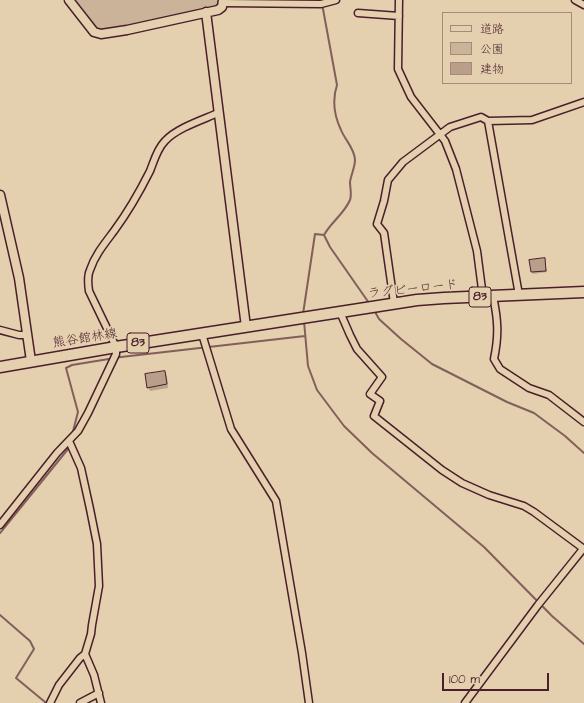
<!DOCTYPE html>
<html>
<head>
<meta charset="utf-8">
<style>
	body { margin:0 }
	#map { position:relative; width:584px; height:703px; overflow:hidden; background:#e4cfae; font-family:"Architects Daughter","Klee One",sans-serif }
	canvas { display:block }
	.legend { position:absolute; left:442px; top:12px; width:130px; height:72px; box-sizing:border-box; background:#e4cfae; border:1px solid #a6897a; margin:0; padding:5px 7px; list-style:none; font-size:12px; color:#4a1f2b }
	.legend li { display:flex; align-items:center; gap:8px; height:20px }
	.legend b { width:20px; border:1px solid #a6897a }
	.scale { position:absolute; left:442px; top:673px; width:107px; height:18px; box-sizing:border-box; border:2px solid #4a1f2b; border-top:0; padding-left:5px; font-size:12px; line-height:14px; white-space:nowrap; color:#4a1f2b; -webkit-text-stroke:3px #e4cfae; paint-order:stroke }
</style>
</head>
<body>
<div id="map">
<canvas width="584" height="703"></canvas>
<ul class="legend">
<li><b style="height:5px;background:#e4cfae"></b>道路</li>
<li><b style="height:11px;background:#cbb399"></b>公園</li>
<li><b style="height:11px;background:#b99e8a"></b>建物</li>
</ul>
<div class="scale">100 m</div>
</div>
<script>
const context = document.querySelector('canvas').getContext('2d');
context.lineJoin = 'round';
function paint(path, color) { context.fillStyle = color; context.fill(path, 'evenodd'); }
function trace(path, color, width, dash) { context.strokeStyle = color; context.lineWidth = width; context.lineCap = dash ? 'butt' : 'round'; context.setLineDash(dash || []); context.stroke(path); }
function write(font, color, halo, rows, align = 'center') {
  context.font = font + ' "Architects Daughter","Klee One",sans-serif'; context.lineWidth = 3.5; context.setLineDash([]); context.textBaseline = 'middle'; context.strokeStyle = halo; context.fillStyle = color; for (const [text, x, y, turn = 0] of rows) {
    context.save(); context.translate(x, y); context.rotate((+turn || 0) * Math.PI / 180); context.textAlign = isNaN(turn) ? turn : align; if (halo) context.strokeText(text, 0, 0); context.fillText(text, 0, 0); context.restore();
  }
}
paint(new Path2D(`
	M 73,0 L 220,0 L 220,4 L 214,8 L 111,30 L 101,30 L 93,27 Z`), '#cbb399');
paint(new Path2D(`
	M 545,261 L 547,272 L 533,274 L 532,272 Z
	M 165,372 L 167,376 L 168,388 L 150,391 L 148,387 Z`), '#0003');
trace(new Path2D(`
	M 322,0 L 323,9 L 337,85 C 332,100 334,115 341,130 C 345,140 355,149 355,160 C 355,167 351,175 350,182 C 350,187 352,195 350,200 C 344,214 331,222 324,235
	M 324,235 L 330,247 L 369,303
	M 374,310 L 379,319 L 401,339 L 432,364 L 507,402 L 534,413 L 565,436 L 584,453
	M 303,314 L 315,234 L 324,235
	M 304,321 L 308,366 L 317,390 L 344,426 L 372,453 L 484,547 L 552,616 L 584,644
	M 72,435 L 78,412 L 66,368 L 72,365 L 121,357 L 305,336
	M 0,533 L 68,449 L 69,445
	M 0,615 L 30,641 L 34,649 L 16,678 L 45,702 L 45,703`), '#825f5a', 2);
const building = new Path2D(`
	M 545,258 L 546,271 L 531,272 L 529,260 Z
	M 165,371 L 167,384 L 147,388 L 145,374 Z`);
paint(building, '#b99e8a');
trace(building, '#4a1f2b', 1);
const minor = new Path2D(`
	M 399,0 L 398,69 L 411,97 L 445,141 L 456,169 L 477,251 L 483,297
	M 575,0 L 584,5
	M 224,3 L 321,4 L 336,0
	M 358,13 L 399,16
	M 488,121 L 519,295
	M 493,296 C 498,320 499,335 494,359 L 500,369 L 529,388 L 549,395 L 584,422
	M 394,303 L 384,233 L 377,224 L 384,201 L 388,180 L 403,162 L 450,127 L 481,117 L 488,121 L 532,120 L 584,102
	M 340,312 L 350,335 L 357,349 L 382,377 L 370,394 L 380,401 L 374,416 L 442,470 L 462,483 L 489,495 L 524,506 L 534,512 L 584,549
	M 0,330 L 19,335 L 27,335
	M 202,334 L 231,429 L 276,501 L 302,653 L 309,703
	M 0,525 L 57,453 L 78,431 L 88,413 L 116,354 L 116,347 L 89,291 C 88,284 87,276 90,270 C 95,255 105,243 114,231 C 128,212 140,191 150,171 C 154,161 157,149 165,141 C 177,128 202,120 218,113
	M 85,654 L 94,675 L 101,703
	M 50,703 L 59,685 L 80,658 L 85,654 L 91,634 L 92,625 L 99,586 L 97,544 L 90,509 L 81,468 L 69,441
	M 80,703 L 99,693
	M 465,703 L 538,605 L 583,549`);
const tertiary = new Path2D(`
	M 69,0 L 94,32 L 101,34 L 127,30 L 218,10 L 222,7 L 223,0
	M 206,12 L 246,327
	M 0,195 L 19,278 L 31,361`);
const primary = new Path2D(`
	M 0,367 L 116,347 L 417,300 L 444,298 L 584,292`);
trace(minor, '#4a1f2b', 9);
trace(tertiary, '#4a1f2b', 11);
trace(primary, '#4a1f2b', 13);
trace(minor, '#e4cfae', 6);
trace(tertiary, '#e4cfae', 8);
trace(primary, '#e4cfae', 10);
for (const [x, y, w] of [
	[480,297,22],
	[138,343,22]
]) { const box = new Path2D(); box.roundRect(x - w / 2, y - 10, w, 20, 3); context.fillStyle = '#e4cfae'; context.fill(box); trace(box, '#4a1f2b', 1); }
write('bold 12px', '#4a1f2b', null, [
	["83",480,297],
	["83",138,343]
]);
write('13px', '#4a1f2b', '#e4cfae', [
	["ラグビーロード",413,290,-6],
	["熊谷館林線",85,339,-9]
]);
</script>
</body>
</html>
